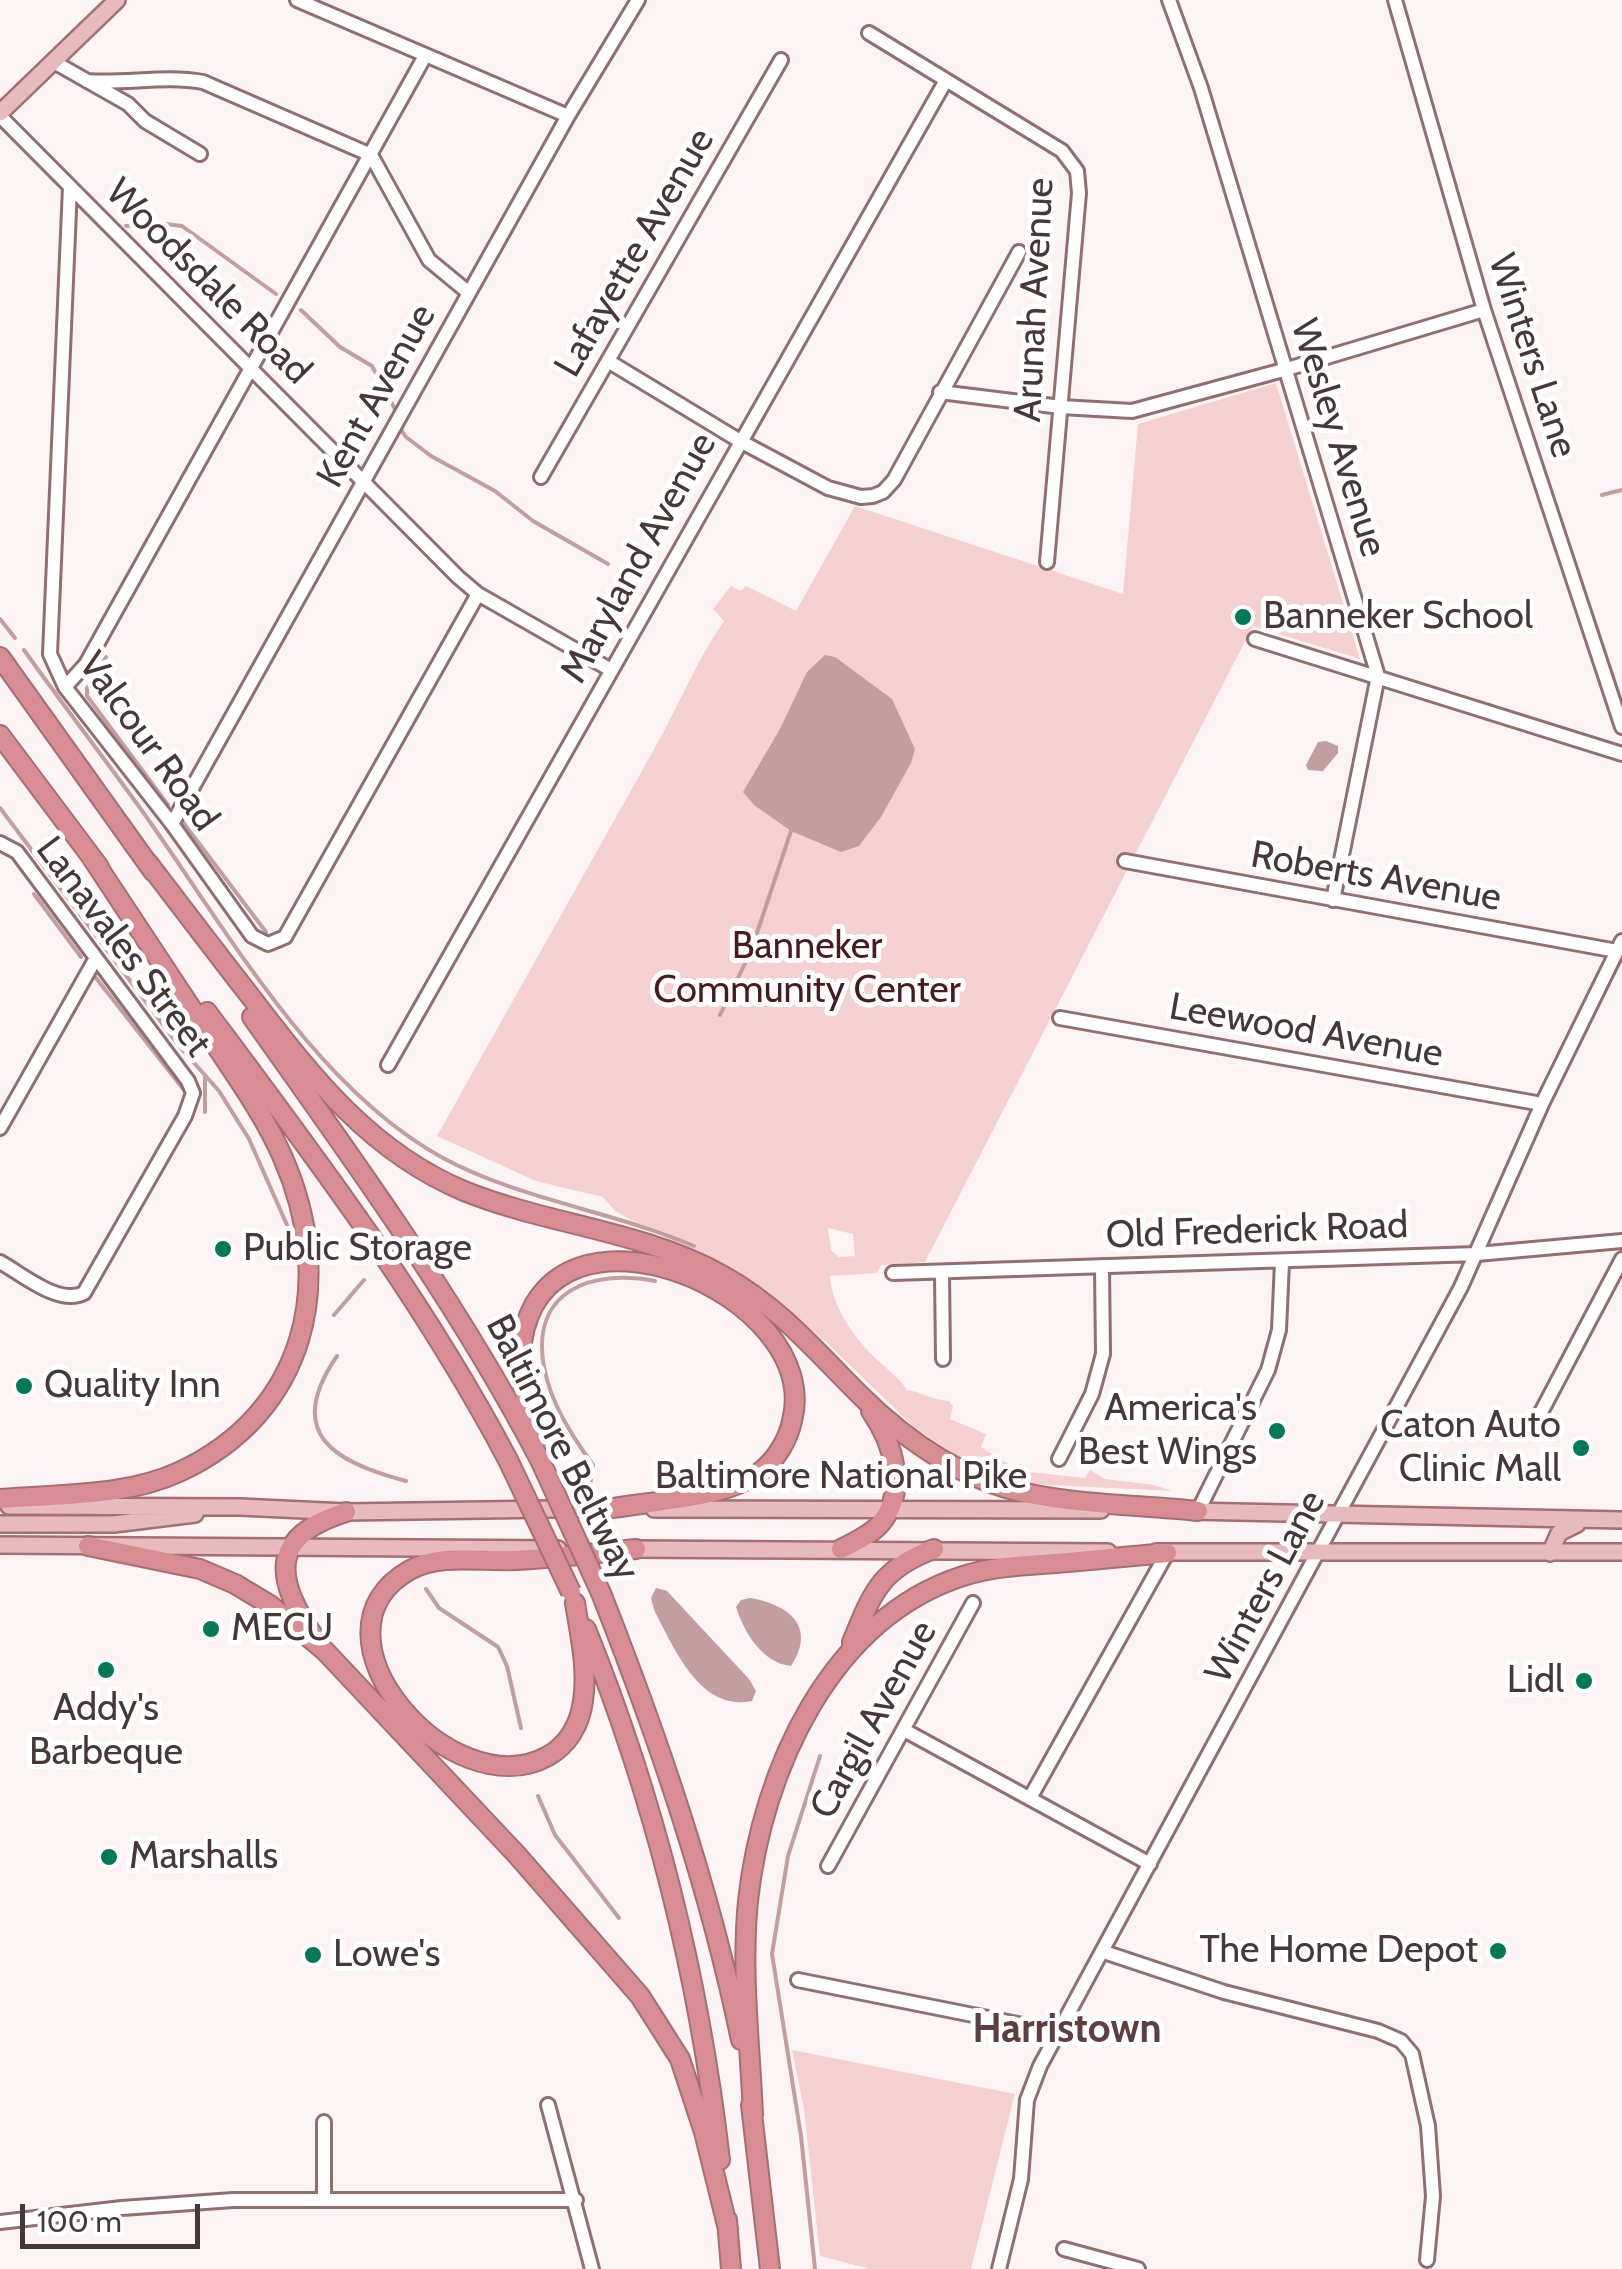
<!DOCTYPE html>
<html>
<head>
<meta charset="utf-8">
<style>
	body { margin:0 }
	#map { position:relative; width:1622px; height:2269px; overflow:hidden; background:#fcf3f4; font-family:Cabin,sans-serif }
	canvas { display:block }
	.scale { position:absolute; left:20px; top:2204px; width:180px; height:45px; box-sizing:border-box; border:5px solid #473738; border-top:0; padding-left:12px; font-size:30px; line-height:35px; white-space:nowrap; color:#473738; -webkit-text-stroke:8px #fff; paint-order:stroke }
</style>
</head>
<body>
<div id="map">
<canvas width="1622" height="2269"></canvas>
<div class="scale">100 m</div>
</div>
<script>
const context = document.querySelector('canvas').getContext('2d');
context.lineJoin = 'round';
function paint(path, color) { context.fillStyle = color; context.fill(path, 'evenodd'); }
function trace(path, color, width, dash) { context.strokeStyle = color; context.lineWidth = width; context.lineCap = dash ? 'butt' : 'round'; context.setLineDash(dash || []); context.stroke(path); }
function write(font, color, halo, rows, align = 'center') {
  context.font = font + ' Cabin,sans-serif'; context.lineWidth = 10; context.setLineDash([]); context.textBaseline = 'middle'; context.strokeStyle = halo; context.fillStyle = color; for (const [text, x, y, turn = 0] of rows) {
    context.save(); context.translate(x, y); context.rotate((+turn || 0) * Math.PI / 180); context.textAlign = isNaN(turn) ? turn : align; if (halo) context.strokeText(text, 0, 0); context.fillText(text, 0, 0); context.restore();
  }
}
paint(new Path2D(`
	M 1276,383 L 1360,659 L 1253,626 L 925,1262 L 881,1265 L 877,1273 L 830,1276 C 832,1310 858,1343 884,1366 C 893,1374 900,1379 907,1390 C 923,1393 933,1400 949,1401 L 953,1406 L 950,1419 L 986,1434 L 981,1447 L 1019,1471 L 1085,1478 L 1090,1470 L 1105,1479 L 1154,1485 L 1172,1491 L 1028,1484 L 974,1468 L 913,1426 L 827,1343 L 768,1293 L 615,1211 L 603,1197 L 536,1181 L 437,1136 L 657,744 C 680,702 697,660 724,621 L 713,609 L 731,586 L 741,591 L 746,586 L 796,611 L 855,506 L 1123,594 L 1138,424 ZM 828,1228 L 853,1234 L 855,1256 L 839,1257 L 831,1250 Z
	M 792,2050 L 1015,2094 L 971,2269 L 870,2269 L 820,2256 L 804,2109 Z`), '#f4d0d1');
paint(new Path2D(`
	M 825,655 L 835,657 L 892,699 L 915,749 L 911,763 L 881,817 L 859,846 L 841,852 L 791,831 L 754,805 L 743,792 L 780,729 L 807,672 Z
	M 1326,741 L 1338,746 L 1338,753 L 1323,771 L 1308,770 L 1306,765 L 1318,742 Z
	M 656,1588 L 667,1591 L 749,1679 L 756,1691 L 752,1701 C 700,1712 674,1648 654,1610 L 651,1598 Z
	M 750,1598 C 787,1604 818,1626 791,1666 C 762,1663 744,1632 736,1607 L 741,1600 Z`), '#c29ea0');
trace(new Path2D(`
	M 126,226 L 157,223 L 182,226 L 276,294
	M 301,310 L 340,347 L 372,366 L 397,413
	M 400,428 L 406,437 L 431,456 L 495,491 L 533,521 L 608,564
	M 1602,495 L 1622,490
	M 0,619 L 15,638
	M 24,650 C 65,708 109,764 150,822 C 230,936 318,1090 443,1158 C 521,1200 612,1211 694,1246
	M 106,657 L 87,688 L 87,696 L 168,805
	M 0,808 L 180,1047 L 219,1091 L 249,1139 L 287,1225
	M 179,817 L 266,932
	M 34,894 L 81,957
	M 96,978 L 184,1090
	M 720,1015 L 751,951 L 791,831
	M 205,1112 L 205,1077
	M 334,1315 L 364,1280
	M 337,1356 C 284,1433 333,1462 406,1481
	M 590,1486 L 593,1465 C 572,1436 551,1404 544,1367 C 530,1290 592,1269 655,1281
	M 426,1589 L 439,1608 L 498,1647 L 507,1666 L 521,1728
	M 538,1796 L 555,1835 L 619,1918
	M 815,2269 L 801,2136 L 772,1954 L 788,1856 L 820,1756`), '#c29ea0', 4);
const minor = new Path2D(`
	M 297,0 L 568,116
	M 1169,0 L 1201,88 L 1378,676 L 1333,900
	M 1395,0 L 1484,310 L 1622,727
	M 869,33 L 1062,151 L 1077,171 L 1079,193 L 1047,562
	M 54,62 L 128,104 L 145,121 L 200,154
	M 87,81 C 126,84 165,75 203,82 L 371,155 L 429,260 L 469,293
	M 0,116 L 458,577 L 478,594 L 611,670
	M 70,187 L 50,654 L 65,687 L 172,824 L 252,936 L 268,944 L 285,937 L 478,594
	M 608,361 L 740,441 L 828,488 L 861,497 L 873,496 L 883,492 L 894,480 L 1019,252
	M 940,392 L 1061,407 L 1132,411 L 1287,369 L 1484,310
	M 541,477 L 781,60
	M 1255,639 L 1622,754
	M 65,687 L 86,664 L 425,56
	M 172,824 L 568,116 L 638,0
	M 0,843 L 17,852 L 188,1081 L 193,1093 L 185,1116 L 84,1293 C 59,1306 22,1274 0,1262
	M 1125,861 L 1617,951
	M 1060,1018 L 1542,1104
	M 388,1065 L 945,82
	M 0,1128 L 96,958
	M 893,1273 L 1477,1254 L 1622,1241
	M 942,1273 L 943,1359
	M 1538,1418 L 1622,1259
	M 1059,1459 L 1092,1394 L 1103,1354 L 1102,1266
	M 1198,1511 L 1268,1370 L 1279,1330 L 1282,1262
	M 904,1730 L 1150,1864
	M 1030,1798 L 1167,1553
	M 828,1866 L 973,1603
	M 1104,1952 L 1224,1992 L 1378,2031 L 1401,2041 L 1412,2054 L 1428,2126 L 1433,2196 L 1427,2260
	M 798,1980 L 1058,2032
	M 548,2105 L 592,2269
	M 324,2199 L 324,2122
	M 0,2222 L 122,2208 L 233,2200 L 576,2200
	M 1064,2249 L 1138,2269
	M 999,2269 L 1021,2179 L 1027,2100 L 1040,2066 L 1461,1287 L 1542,1104 L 1622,941`);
const major = new Path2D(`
	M 0,113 L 117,0
	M 9,1506 L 240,1507 L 346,1512 L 621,1508
	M 654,1509 L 1101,1510
	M 1189,1511 L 1622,1520
	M 0,1524 L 114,1524 L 195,1514
	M 0,1545 L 558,1549
	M 626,1549 L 1108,1552
	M 1156,1552 L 1622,1552
	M 1550,1553 L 1559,1533 L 1577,1524`);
const highway = new Path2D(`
	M 0,657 L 153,871
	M 0,735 L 99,867
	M 148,863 C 183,909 218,955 254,1001 C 313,1078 371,1152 464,1191 C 548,1225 641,1230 722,1275 C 777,1305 815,1350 858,1393 C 904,1439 961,1479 1025,1493 C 1081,1505 1141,1505 1198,1511
	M 207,1012 C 315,1157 423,1299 508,1460
	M 252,1017 C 354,1161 458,1303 540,1460
	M 536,1440 C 529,1409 517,1374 522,1342 C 547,1178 825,1294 792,1421 C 788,1440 776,1460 760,1472 C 726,1498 655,1501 613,1508
	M 0,1499 C 58,1494 125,1497 179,1472 C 307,1413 337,1281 283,1158 C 264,1114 235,1075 209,1035 C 170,976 131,917 92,858
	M 88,1546 L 200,1569 L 235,1584 L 270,1605 L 325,1651 L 517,1855 L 640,1996 L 680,2059 L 704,2132 L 728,2229
	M 841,1549 C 854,1542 871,1535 881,1523 C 908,1490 893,1443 871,1411
	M 601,1593 C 659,1740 709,1886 741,2040
	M 575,1603 C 580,1634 588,1669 583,1701 C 580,1724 568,1745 548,1756 C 452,1810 297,1633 410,1570 C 440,1553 481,1562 515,1560 C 555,1558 596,1553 636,1549
	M 586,1629 C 655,1800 699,1977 720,2160
	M 313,1635 C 272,1575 272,1535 346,1512
	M 852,1642 C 873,1592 880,1569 934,1549
	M 751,2105 L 770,2269
	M 753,2115 C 750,2044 741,1971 748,1901 C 762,1771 830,1619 963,1576 C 997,1565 1033,1565 1068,1562 C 1101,1559 1134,1556 1167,1553
	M 727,2220 L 731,2269`);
trace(minor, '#916e70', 18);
trace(major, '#a56f72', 20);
trace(highway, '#a56f72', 22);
trace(minor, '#fff', 12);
trace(major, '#e7bbbe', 15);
trace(highway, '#d78d92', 18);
const highwayBridge = new Path2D(`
	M 508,1460 L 571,1592
	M 540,1460 L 601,1593`);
trace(highwayBridge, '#a56f72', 22, []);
trace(highwayBridge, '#d78d92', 18);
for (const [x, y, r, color] of [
	[1243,617,10,"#007956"],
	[223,1249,10,"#007956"],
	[24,1386,10,"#007956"],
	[1277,1431,10,"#007956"],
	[1581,1448,10,"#007956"],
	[211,1629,10,"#007956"],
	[106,1670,10,"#007956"],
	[1584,1681,10,"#007956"],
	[109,1857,10,"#007956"],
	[1498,1951,10,"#007956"],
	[313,1955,10,"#007956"]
]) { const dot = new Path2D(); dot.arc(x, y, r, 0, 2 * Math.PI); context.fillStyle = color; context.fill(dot); trace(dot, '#fff', 4); }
write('38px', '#473738', '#fff', [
	["Lafayette Avenue",635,253,-60],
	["Woodsdale Road",208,282,45],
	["Arunah Avenue",1035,300,-87],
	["Winters Lane",1532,356,72],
	["Kent Avenue",377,396,-61],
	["Wesley Avenue",1338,438,73],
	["Maryland Avenue",639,558,-61],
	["Valcour Road",148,742,54],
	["Roberts Avenue",1376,877,10],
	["Lanavales Street",123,947,53],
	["Leewood Avenue",1306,1031,10],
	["Old Frederick Road",1257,1231,-2],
	["Baltimore Beltway",562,1448,63],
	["Baltimore National Pike",841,1477],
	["Winters Lane",1266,1587,-62],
	["Cargil Avenue",874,1720,-61]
]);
write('38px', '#473738', '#fff', [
	["Banneker School",1263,617],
	["Public Storage",243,1249],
	["Quality Inn",44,1386],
	["America's",1257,1409,"right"],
	["Best Wings",1257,1453,"right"],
	["Caton Auto",1561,1426,"right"],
	["Clinic Mall",1561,1470,"right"],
	["MECU",231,1629],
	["Lidl",1564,1681,"right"],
	["Addy's",106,1709,"center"],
	["Barbeque",106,1753,"center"],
	["Marshalls",129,1857],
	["The Home Depot",1478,1951,"right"],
	["Lowe's",333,1955]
], 'left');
write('38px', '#4a1a21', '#fff', [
	["Banneker",807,947],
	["Community Center",807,991]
]);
write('bold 40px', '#5e3e40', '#fff', [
	["Harristown",1067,2030]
]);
</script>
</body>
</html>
